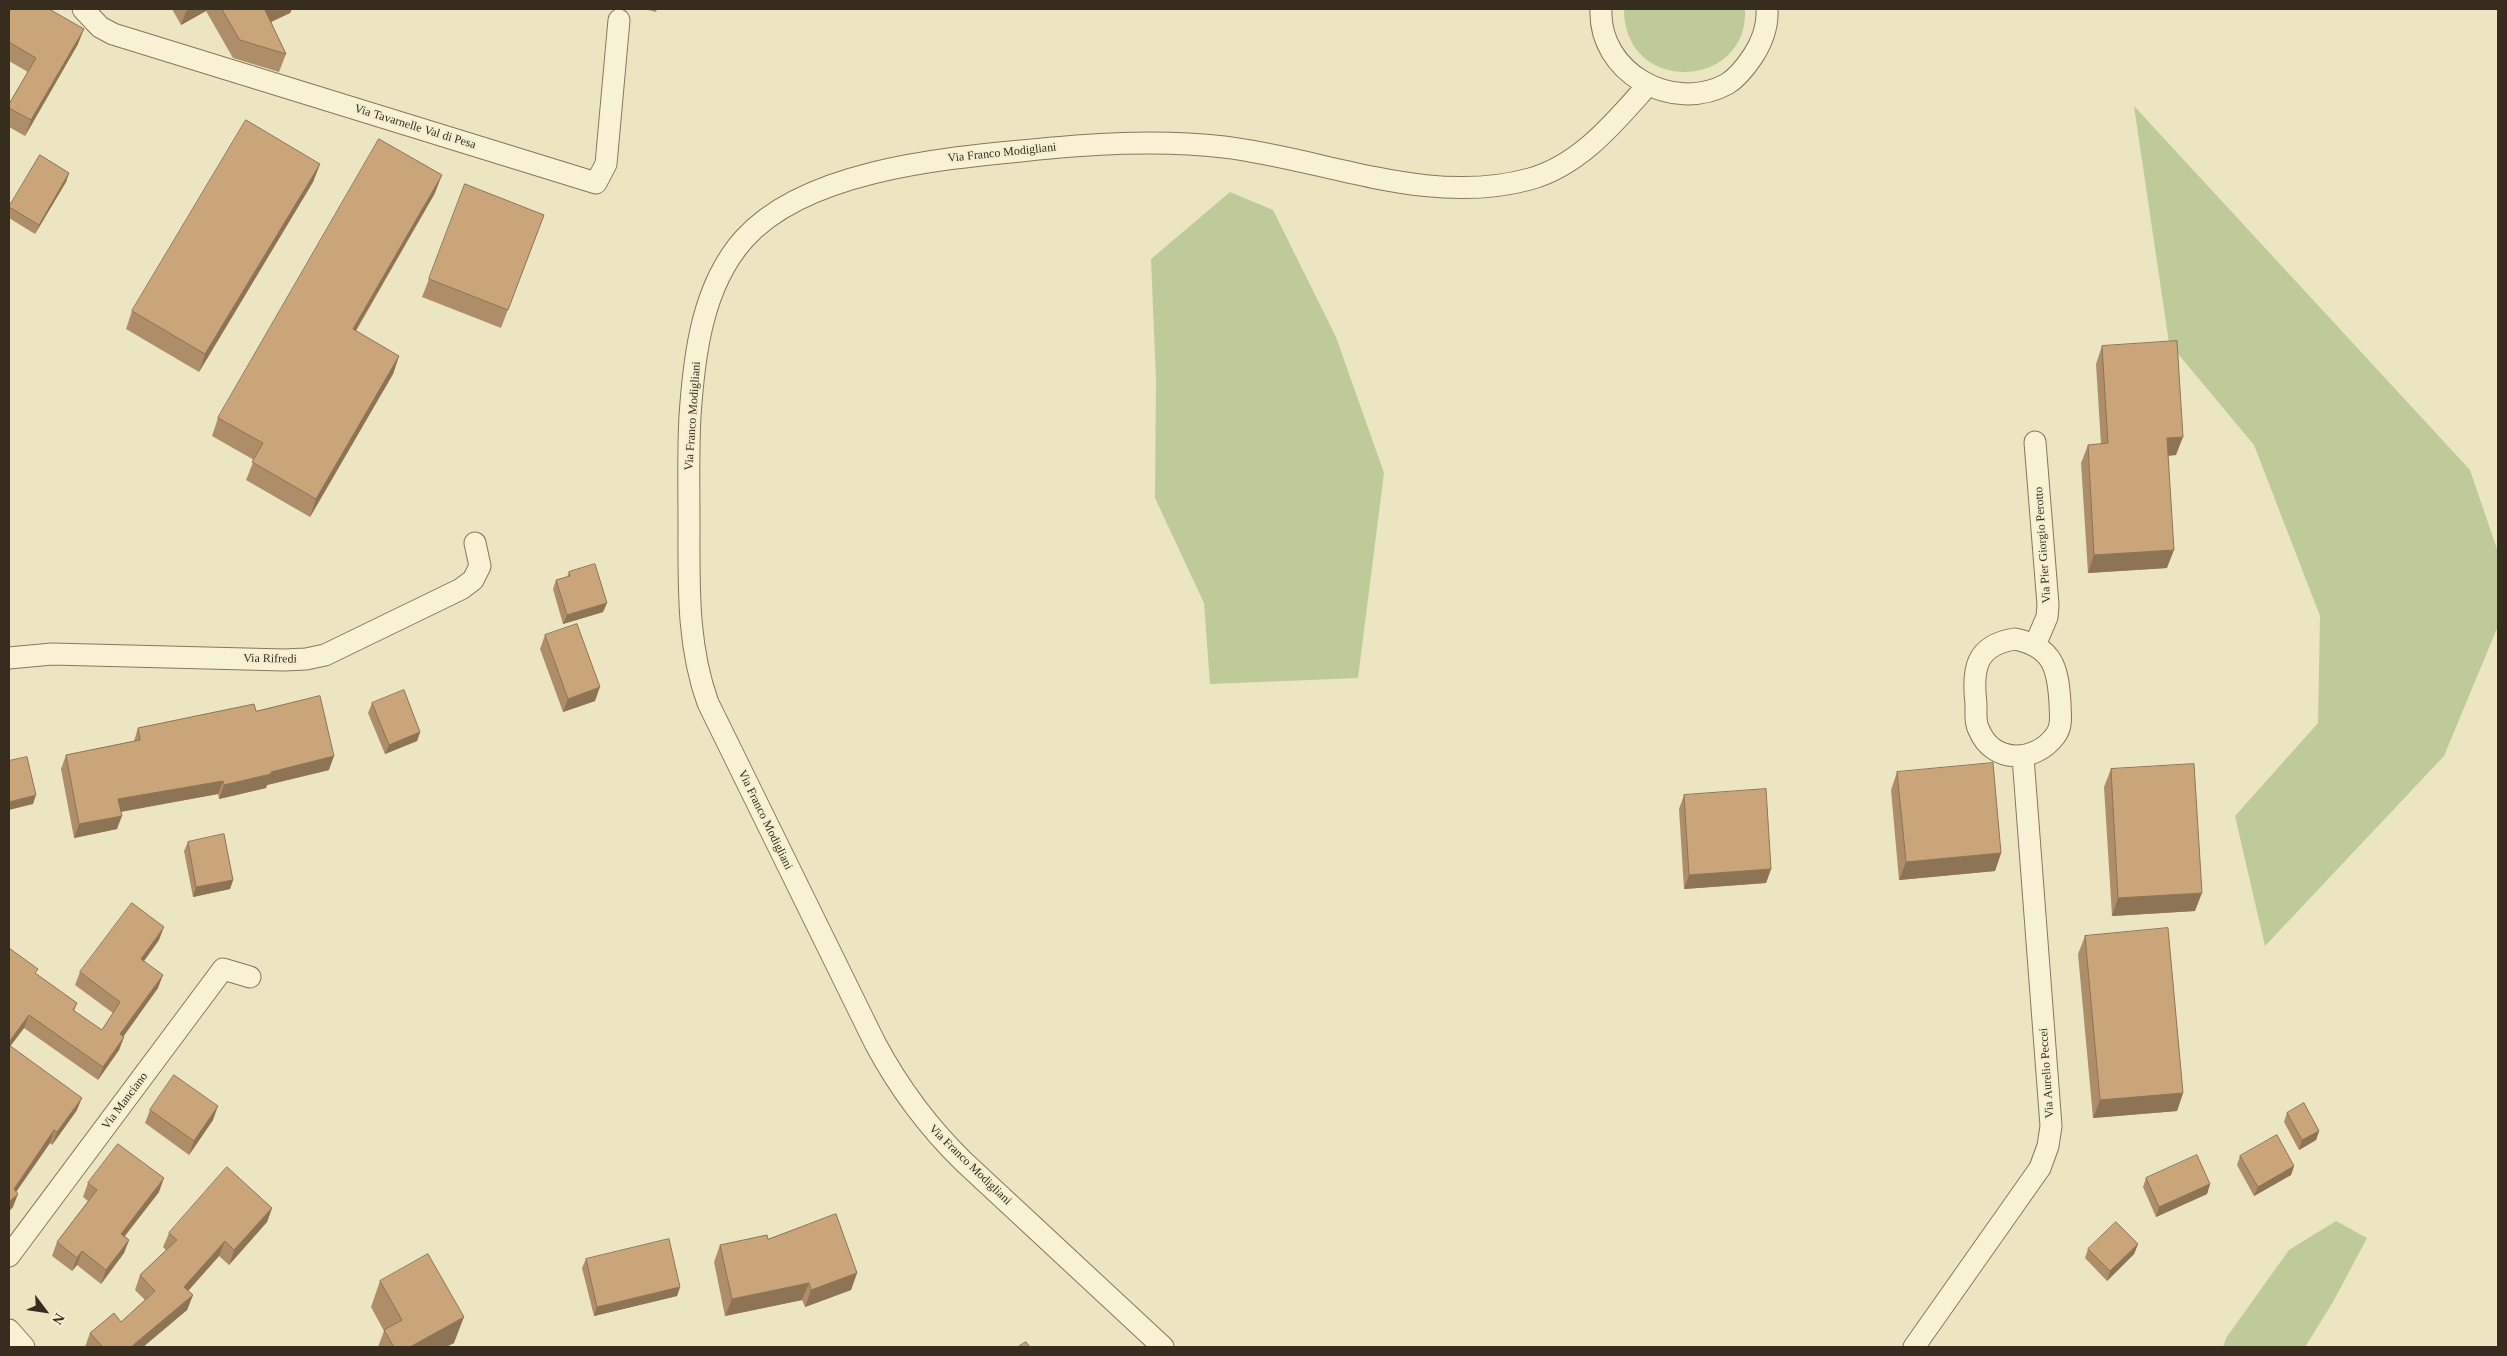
<!DOCTYPE html>
<html>
<head>
<meta charset="utf-8">
<style>
	body { margin:0 }
	#map { position:relative; width:2507px; height:1356px; overflow:hidden; background:#ece5c2; font-family:Georgia,serif }
	canvas { display:block }
	.frame { position:absolute; inset:0; border:10px solid #362d1e; pointer-events:none }
	.north { position:absolute; left:20px; top:1286px; width:50px; height:50px; -webkit-text-stroke:4px #f4efd2; paint-order:stroke; rotate:121deg; font-size:14px; font-weight:700; line-height:20px; text-align:center; color:#362d1e }
	.north::after { content:''; display:block; margin:auto; width:18px; height:22px; background:#362d1e; clip-path:polygon(50% 0,100% 100%,50% 72%,0 100%) }
</style>
</head>
<body>
<div id="map">
<canvas width="2507" height="1356"></canvas>
<div class="frame"></div>
<div class="north">N</div>
</div>
<script>
const context = document.querySelector('canvas').getContext('2d');
context.lineJoin = 'round';
function paint(path, color) { context.fillStyle = color; context.fill(path, 'evenodd'); }
function trace(path, color, width, dash) { context.strokeStyle = color; context.lineWidth = width; context.lineCap = dash ? 'butt' : 'round'; context.setLineDash(dash || []); context.stroke(path); }
function write(font, color, halo, rows, align = 'center') {
  context.font = font + ' Georgia,serif'; context.lineWidth = 4.5; context.setLineDash([]); context.textBaseline = 'middle'; context.strokeStyle = halo; context.fillStyle = color; for (const [text, x, y, turn = 0] of rows) {
    context.save(); context.translate(x, y); context.rotate((+turn || 0) * Math.PI / 180); context.textAlign = isNaN(turn) ? turn : align; if (halo) context.strokeText(text, 0, 0); context.fillText(text, 0, 0); context.restore();
  }
}
paint(new Path2D(`
	M 1624,9 L 1745,9 C 1749,90 1624,96 1624,9 Z
	M 2134,106 L 2470,470 L 2498,552 L 2498,626 L 2444,756 L 2265,946 L 2235,816 L 2318,723 L 2320,616 L 2254,445 L 2169,343 Z
	M 1230,192 L 1273,210 L 1336,337 L 1384,473 L 1358,678 L 1210,684 L 1204,603 L 1155,498 L 1156,380 L 1151,259 Z
	M 2336,1221 L 2367,1238 L 2333,1302 L 2305,1347 L 2223,1347 L 2226,1338 L 2289,1250 Z`), '#beca97');
const minor = new Path2D(`
	M 83,9 L 100,27 L 113,34 L 596,183 L 606,164 L 619,20
	M 1601,9 C 1598,72 1672,114 1727,84 C 1737,78 1747,65 1753,56 C 1762,42 1768,25 1767,9
	M 2035,442 L 2048,605 L 2047,617 L 2035,645
	M 2015,639 C 2053,647 2058,668 2060,703 C 2060,714 2063,726 2055,736 C 2035,763 1993,764 1979,730 C 1975,723 1976,712 1976,704 C 1972,670 1975,645 2015,639 Z
	M 9,658 L 52,654 L 284,660 L 306,659 L 325,655 L 461,589 L 473,580 L 480,566 L 475,543
	M 9,1256 L 223,969 L 250,977
	M 9,1330 L 24,1347
	M 1163,1347 L 964,1162 C 927,1126 899,1088 875,1043 L 708,703 C 687,645 689,586 689,525 C 689,489 688,452 690,416 C 694,356 702,286 744,239 C 804,172 937,159 1021,151 C 1088,144 1157,139 1224,147 C 1325,159 1428,207 1530,179 C 1580,165 1614,123 1647,86
	M 1914,1347 L 2040,1168 L 2048,1146 L 2051,1126 L 2023,757`);
trace(minor, '#86775a', 23);
trace(minor, '#f8f2d5', 21);
paint(new Path2D(`
	M 9,9 L 78,44 L 25,136 L 9,127 L 9,104 L 28,72 L 9,61 Z
	M 172,9 L 292,9 L 290,13 L 271,22 L 286,54 L 279,72 L 233,58 L 206,11 L 181,25 Z
	M 644,9 L 657,9 L 656,12 Z
	M 40,155 L 69,173 L 66,182 L 35,234 L 9,218 L 9,208 Z
	M 320,164 L 313,182 L 199,372 L 126,329 L 132,311 Z
	M 435,193 L 356,331 L 399,356 L 393,374 L 310,517 L 246,480 L 254,460 L 212,436 L 218,418 Z
	M 544,215 L 501,328 L 422,297 L 429,279 Z
	M 2102,346 L 2176,455 L 2168,456 L 2167,568 L 2088,573 L 2081,463 L 2088,445 L 2101,444 L 2096,364 Z
	M 569,572 L 607,603 L 603,612 L 563,624 L 553,589 L 556,580 L 567,577 Z
	M 545,635 L 595,701 L 563,712 L 540,649 Z
	M 372,703 L 420,732 L 417,741 L 385,754 L 368,713 Z
	M 256,711 L 329,770 L 267,785 L 266,788 L 219,799 L 218,794 L 121,812 L 117,829 L 74,838 L 61,769 L 66,755 L 134,741 L 138,728 Z
	M 2111,769 L 2195,911 L 2112,916 L 2104,787 Z
	M 1897,772 L 2001,853 L 1995,871 L 1899,880 L 1891,790 Z
	M 1684,795 L 1771,869 L 1766,883 L 1684,889 L 1679,809 Z
	M 188,842 L 233,880 L 230,889 L 193,897 L 184,851 Z
	M 2085,936 L 2183,1093 L 2177,1111 L 2093,1118 L 2078,954 Z
	M 159,940 L 144,961 L 158,988 L 123,1036 L 124,1037 L 119,1050 L 98,1080 L 24,1028 L 10,1046 L 77,1110 L 52,1145 L 50,1143 L 16,1192 L 13,1207 L 9,1211 L 9,948 L 36,974 L 77,1003 L 74,1011 L 102,1030 L 113,1013 L 75,985 L 80,972 Z
	M 150,1110 L 213,1120 L 189,1155 L 145,1123 Z
	M 2287,1113 L 2319,1131 L 2316,1140 L 2299,1150 L 2284,1122 Z
	M 2240,1156 L 2294,1166 L 2291,1175 L 2254,1196 L 2237,1165 Z
	M 2146,1178 L 2210,1184 L 2207,1194 L 2156,1217 L 2143,1187 Z
	M 88,1183 L 159,1192 L 125,1236 L 129,1240 L 124,1253 L 101,1284 L 77,1265 L 72,1271 L 52,1256 L 57,1242 L 88,1201 L 83,1197 Z
	M 272,1208 L 267,1222 L 229,1265 L 219,1256 L 188,1291 L 193,1295 L 187,1310 L 143,1347 L 85,1347 L 90,1333 L 121,1322 L 145,1300 L 135,1290 L 140,1275 L 166,1250 L 163,1247 L 169,1233 Z
	M 768,1239 L 857,1273 L 851,1290 L 805,1307 L 802,1300 L 725,1316 L 714,1262 L 720,1245 Z
	M 2138,1244 L 2134,1254 L 2107,1281 L 2085,1258 L 2088,1249 Z
	M 586,1259 L 680,1287 L 677,1296 L 594,1316 L 582,1268 Z
	M 380,1281 L 454,1343 L 446,1347 L 378,1347 L 384,1331 L 371,1307 Z`), '#ae8e68');
paint(new Path2D(`
	M 187,9 L 206,9 L 206,11 L 181,25 Z
	M 268,9 L 292,9 L 290,13 L 258,28 L 265,10 Z
	M 84,29 L 78,44 L 25,136 L 31,120 Z
	M 320,164 L 313,182 L 199,372 L 205,354 Z
	M 69,173 L 66,182 L 35,234 L 39,225 Z
	M 442,175 L 435,193 L 346,347 L 353,329 Z
	M 399,356 L 393,374 L 310,517 L 316,499 Z
	M 2183,437 L 2176,455 L 2160,456 L 2167,438 Z
	M 2174,550 L 2167,568 L 2088,573 L 2094,555 Z
	M 607,603 L 603,612 L 563,624 L 567,615 Z
	M 600,687 L 595,701 L 563,712 L 568,699 Z
	M 420,732 L 417,741 L 385,754 L 389,745 Z
	M 334,756 L 329,770 L 267,785 L 266,788 L 219,799 L 224,785 L 271,772 Z
	M 223,781 L 218,794 L 113,813 L 118,799 Z
	M 36,795 L 33,804 L 9,810 L 9,802 Z
	M 122,816 L 117,829 L 74,838 L 79,824 Z
	M 2001,853 L 1995,871 L 1899,880 L 1906,862 Z
	M 1771,869 L 1766,883 L 1684,889 L 1689,875 Z
	M 233,880 L 230,889 L 193,897 L 196,887 Z
	M 2202,893 L 2195,911 L 2112,916 L 2118,898 Z
	M 164,927 L 159,940 L 136,972 L 141,959 Z
	M 163,975 L 158,988 L 116,1047 L 120,1034 Z
	M 29,1015 L 24,1028 L 9,1048 L 9,1042 Z
	M 124,1037 L 119,1050 L 98,1080 L 103,1067 Z
	M 2183,1093 L 2177,1111 L 2093,1118 L 2100,1100 Z
	M 82,1098 L 77,1110 L 52,1145 L 57,1132 Z
	M 218,1106 L 213,1120 L 189,1155 L 194,1141 Z
	M 54,1130 L 50,1143 L 9,1202 L 14,1189 Z
	M 2319,1131 L 2316,1140 L 2299,1150 L 2302,1140 Z
	M 2294,1166 L 2291,1175 L 2254,1196 L 2258,1187 Z
	M 164,1178 L 159,1192 L 116,1247 L 121,1234 Z
	M 2210,1184 L 2207,1194 L 2156,1217 L 2159,1207 Z
	M 18,1194 L 13,1207 L 9,1211 L 9,1202 Z
	M 272,1208 L 267,1222 L 229,1265 L 234,1250 Z
	M 129,1240 L 124,1253 L 101,1284 L 106,1270 Z
	M 225,1241 L 219,1256 L 179,1301 L 184,1287 Z
	M 2138,1244 L 2134,1254 L 2107,1281 L 2110,1271 Z
	M 82,1251 L 77,1265 L 72,1271 L 77,1258 Z
	M 857,1273 L 851,1290 L 805,1307 L 811,1290 Z
	M 809,1283 L 802,1300 L 725,1316 L 732,1299 Z
	M 680,1287 L 677,1296 L 594,1316 L 597,1307 Z
	M 193,1295 L 187,1310 L 143,1347 L 131,1347 Z
	M 464,1317 L 454,1343 L 446,1347 L 410,1347 Z`), '#8d7455');
const building = new Path2D(`
	M 9,9 L 49,9 L 84,29 L 31,120 L 9,108 L 9,104 L 36,58 L 9,42 Z
	M 222,9 L 268,9 L 265,10 L 286,54 L 240,40 Z
	M 246,120 L 320,164 L 205,354 L 132,311 Z
	M 379,139 L 442,175 L 353,329 L 399,356 L 316,499 L 252,462 L 263,443 L 218,418 Z
	M 40,155 L 69,173 L 39,225 L 9,207 Z
	M 465,184 L 544,215 L 508,310 L 429,279 Z
	M 2177,341 L 2183,437 L 2167,438 L 2174,550 L 2094,555 L 2088,445 L 2108,443 L 2102,346 Z
	M 595,564 L 607,603 L 567,615 L 556,580 L 570,576 L 569,572 Z
	M 577,624 L 600,687 L 568,699 L 545,635 Z
	M 404,690 L 420,732 L 389,745 L 372,703 Z
	M 320,696 L 334,756 L 271,772 L 271,774 L 224,785 L 223,781 L 118,799 L 122,816 L 79,824 L 66,755 L 140,740 L 138,728 L 254,704 L 256,711 Z
	M 27,757 L 36,795 L 9,802 L 9,761 Z
	M 1993,763 L 2001,853 L 1906,862 L 1897,772 Z
	M 2194,764 L 2202,893 L 2118,898 L 2111,769 Z
	M 1766,789 L 1771,869 L 1689,875 L 1684,795 Z
	M 224,834 L 233,880 L 196,887 L 188,842 Z
	M 132,903 L 164,927 L 141,959 L 163,975 L 120,1034 L 124,1037 L 103,1067 L 29,1015 L 9,1042 L 9,948 L 38,969 L 35,973 L 77,1003 L 73,1010 L 102,1030 L 120,1002 L 80,972 Z
	M 2168,928 L 2183,1093 L 2100,1100 L 2085,936 Z
	M 9,1045 L 82,1098 L 57,1132 L 54,1130 L 14,1189 L 18,1194 L 9,1202 Z
	M 174,1075 L 218,1106 L 194,1141 L 150,1110 Z
	M 2304,1103 L 2319,1131 L 2302,1140 L 2287,1113 Z
	M 2277,1135 L 2294,1166 L 2258,1187 L 2240,1156 Z
	M 118,1144 L 164,1178 L 121,1234 L 129,1240 L 106,1270 L 82,1251 L 77,1258 L 57,1242 L 97,1190 L 88,1183 Z
	M 2197,1155 L 2210,1184 L 2159,1207 L 2146,1178 Z
	M 227,1167 L 272,1208 L 234,1250 L 225,1241 L 184,1287 L 193,1295 L 131,1347 L 103,1347 L 90,1333 L 114,1313 L 121,1322 L 155,1291 L 140,1275 L 177,1240 L 169,1233 Z
	M 836,1214 L 857,1273 L 811,1290 L 809,1283 L 732,1299 L 720,1245 L 767,1235 L 768,1239 Z
	M 2116,1222 L 2138,1244 L 2110,1271 L 2088,1249 Z
	M 669,1239 L 680,1287 L 597,1307 L 586,1259 Z
	M 428,1254 L 464,1317 L 410,1347 L 394,1347 L 384,1330 L 402,1320 L 380,1281 Z
	M 1026,1342 L 1030,1347 L 1018,1347 Z`);
paint(building, '#caa579');
trace(building, '#8d7455', 1);
write('12px', '#362d1e', '#f4efd2', [
	["Via Tavarnelle Val di Pesa",415,127,17],
	["Via Franco Modigliani",1002,153,-6],
	["Via Franco Modigliani",693,416,-86],
	["Via Pier Giorgio Perotto",2043,545,-94],
	["Via Rifredi",270,659,1],
	["Via Franco Modigliani",765,820,64],
	["Via Aurelio Peccei",2047,1073,-94],
	["Via Manciano",125,1101,-53],
	["Via Franco Modigliani",970,1165,44]
]);
</script>
</body>
</html>
